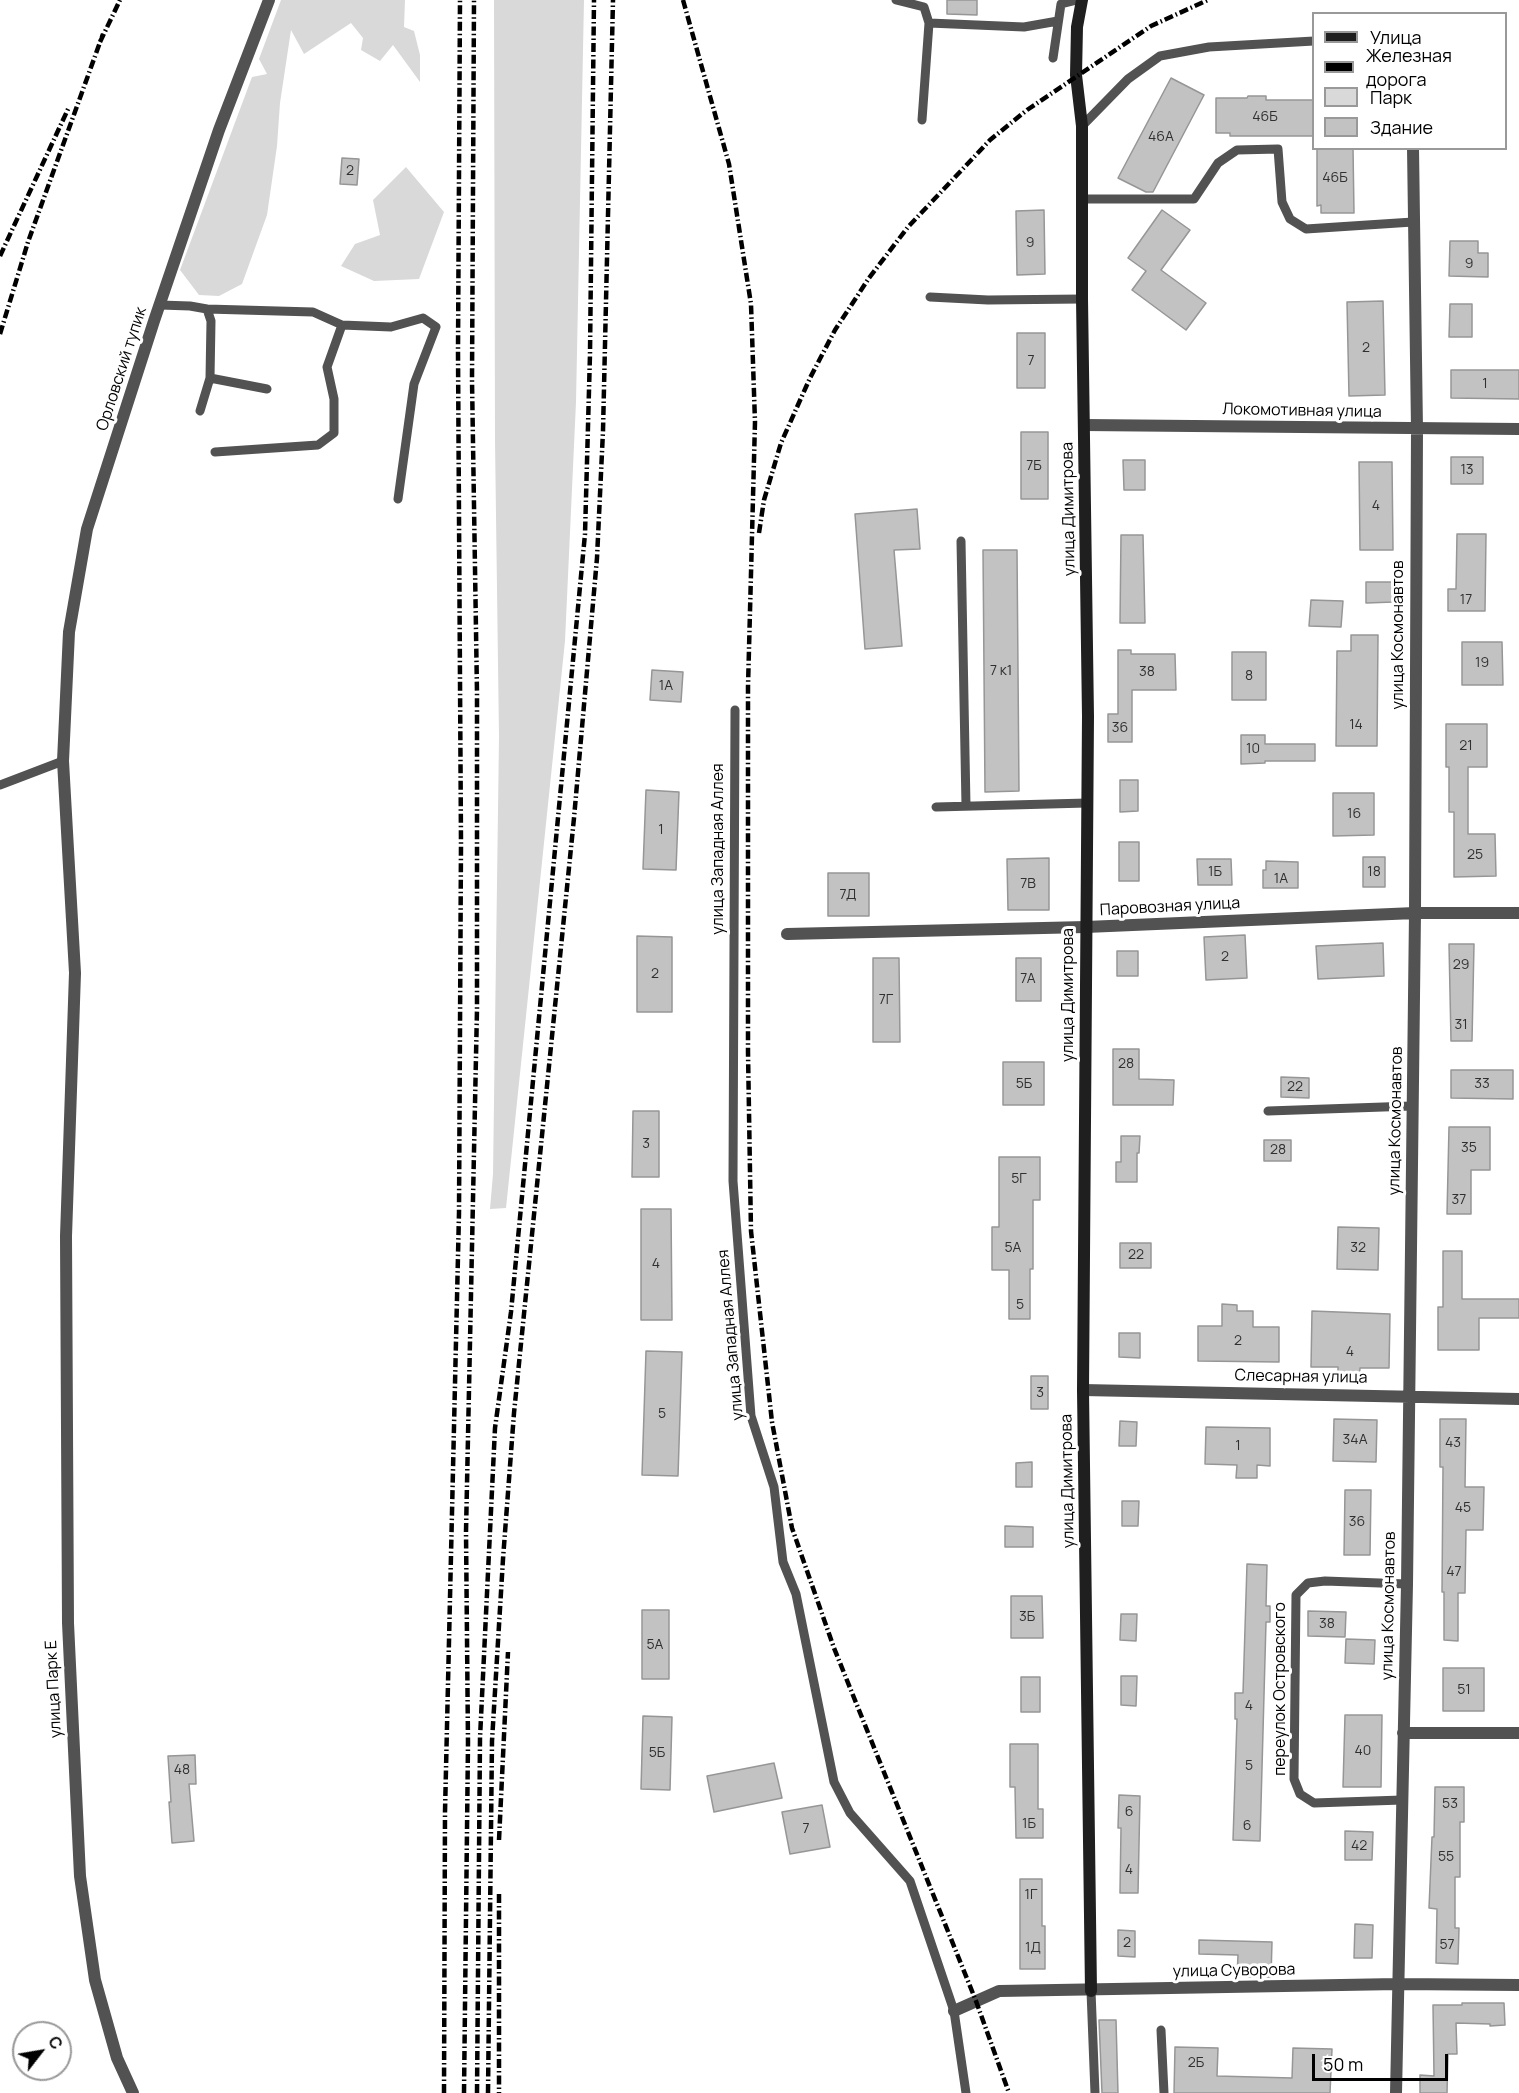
<!DOCTYPE html>
<html>
<head>
<meta charset="utf-8">
<style>
	body { margin:0 }
	#map { position:relative; width:1519px; height:2093px; overflow:hidden; background:#fff; font-family:Manrope,sans-serif }
	canvas { display:block }
	.legend { position:absolute; left:1312px; top:12px; width:195px; height:138px; box-sizing:border-box; background:#fff; border:2px solid #999; margin:0; padding:8px 10px; list-style:none; font-size:18px; color:#000 }
	.legend li { display:flex; align-items:center; gap:12px; height:30px }
	.legend b { width:30px; border:2px solid #999 }
	.north { position:absolute; left:12px; top:2021px; width:60px; height:60px; box-sizing:border-box; background:#fff; border:2px solid #999; border-radius:50%; rotate:59deg; font-size:16px; font-weight:700; line-height:24px; text-align:center; color:#000 }
	.north::after { content:''; display:block; margin:auto; width:21px; height:27px; background:#000; clip-path:polygon(50% 0,100% 100%,50% 72%,0 100%) }
	.scale { position:absolute; left:1312px; top:2054px; width:136px; height:27px; box-sizing:border-box; border:3px solid #000; border-top:0; padding-left:8px; font-size:18px; line-height:21px; white-space:nowrap; color:#000; -webkit-text-stroke:4px #fff; paint-order:stroke }
</style>
</head>
<body>
<div id="map">
<canvas width="1519" height="2093"></canvas>
<ul class="legend">
<li><b style="height:8px;background:#1f1f1f"></b>Улица</li>
<li><b style="height:8px;background:#000"></b>Железная дорога</li>
<li><b style="height:16px;background:#d9d9d9"></b>Парк</li>
<li><b style="height:16px;background:#c2c2c2"></b>Здание</li>
</ul>
<div class="north">С</div>
<div class="scale">50 m</div>
</div>
<script>
const context = document.querySelector('canvas').getContext('2d');
context.lineJoin = 'round';
function paint(path, color) { context.fillStyle = color; context.fill(path, 'evenodd'); }
function trace(path, color, width, dash) { context.strokeStyle = color; context.lineWidth = width; context.lineCap = dash ? 'butt' : 'round'; context.setLineDash(dash || []); context.stroke(path); }
function write(font, color, halo, rows, align = 'center') {
  context.font = font + ' Manrope,sans-serif'; context.lineWidth = 6; context.setLineDash([]); context.textBaseline = 'middle'; context.strokeStyle = halo; context.fillStyle = color; for (const [text, x, y, turn = 0] of rows) {
    context.save(); context.translate(x, y); context.rotate((+turn || 0) * Math.PI / 180); context.textAlign = isNaN(turn) ? turn : align; if (halo) context.strokeText(text, 0, 0); context.fillText(text, 0, 0); context.restore();
  }
}
paint(new Path2D(`
	M 281,0 L 405,0 L 404,27 L 414,31 L 420,55 L 420,82 L 393,45 L 380,61 L 361,50 L 363,38 L 351,23 L 304,54 L 291,30 L 280,103 L 277,146 L 267,215 L 242,284 L 219,296 L 199,295 L 180,270 L 252,77 L 267,74 L 259,59 Z
	M 494,0 L 584,0 L 576,402 L 565,641 L 506,1208 L 490,1209 L 493,1174 L 499,737 L 495,441 Z
	M 406,167 L 444,212 L 419,279 L 374,281 L 341,266 L 355,244 L 380,235 L 373,200 Z`), '#d9d9d9');
const building = new Path2D(`
	M 947,0 L 977,0 L 977,15 L 947,14 Z
	M 1171,78 L 1204,95 L 1153,192 L 1146,192 L 1118,178 Z
	M 1248,96 L 1266,96 L 1266,100 L 1314,100 L 1314,136 L 1230,136 L 1230,133 L 1216,133 L 1216,98 L 1247,98 Z
	M 1317,148 L 1353,148 L 1354,213 L 1321,213 L 1321,205 L 1317,206 Z
	M 342,158 L 359,159 L 357,185 L 340,184 Z
	M 1044,210 L 1045,274 L 1017,275 L 1016,211 Z
	M 1162,210 L 1190,230 L 1161,270 L 1206,303 L 1186,330 L 1132,290 L 1146,271 L 1128,258 Z
	M 1450,241 L 1478,241 L 1478,253 L 1488,253 L 1488,277 L 1449,276 Z
	M 1383,301 L 1385,395 L 1349,396 L 1347,302 Z
	M 1450,304 L 1472,304 L 1472,337 L 1449,337 Z
	M 1017,333 L 1045,333 L 1045,388 L 1017,388 Z
	M 1451,370 L 1519,370 L 1519,399 L 1451,398 Z
	M 1021,432 L 1048,432 L 1048,499 L 1021,499 Z
	M 1451,457 L 1483,457 L 1483,484 L 1451,484 Z
	M 1123,460 L 1145,460 L 1145,490 L 1124,490 Z
	M 1359,462 L 1392,462 L 1393,550 L 1360,550 Z
	M 917,509 L 920,549 L 894,550 L 902,646 L 865,649 L 855,514 Z
	M 1457,534 L 1486,534 L 1485,611 L 1448,611 L 1448,589 L 1456,589 Z
	M 1121,535 L 1143,535 L 1145,623 L 1120,623 Z
	M 983,550 L 1017,550 L 1019,791 L 985,792 Z
	M 1366,582 L 1393,582 L 1394,602 L 1366,603 Z
	M 1311,600 L 1343,601 L 1341,627 L 1309,626 Z
	M 1351,635 L 1378,635 L 1377,746 L 1336,746 L 1337,651 L 1351,651 Z
	M 1462,642 L 1502,642 L 1503,685 L 1462,685 Z
	M 1118,650 L 1131,650 L 1131,654 L 1175,654 L 1176,690 L 1132,690 L 1132,742 L 1108,742 L 1108,714 L 1118,714 Z
	M 1232,652 L 1266,652 L 1266,700 L 1232,700 Z
	M 652,670 L 683,672 L 681,702 L 650,700 Z
	M 1446,724 L 1487,724 L 1487,767 L 1468,767 L 1468,834 L 1495,834 L 1496,876 L 1454,877 L 1454,812 L 1449,812 L 1449,767 L 1446,767 Z
	M 1241,735 L 1265,735 L 1265,744 L 1315,744 L 1315,761 L 1265,761 L 1265,763 L 1241,764 Z
	M 1120,780 L 1138,780 L 1138,811 L 1120,812 Z
	M 646,790 L 679,792 L 676,870 L 643,869 Z
	M 1333,793 L 1374,793 L 1374,835 L 1333,836 Z
	M 1119,842 L 1139,842 L 1139,881 L 1119,881 Z
	M 1363,857 L 1385,857 L 1385,887 L 1363,887 Z
	M 1049,858 L 1049,910 L 1008,910 L 1007,859 Z
	M 1197,859 L 1231,859 L 1232,885 L 1198,885 Z
	M 1266,861 L 1298,862 L 1298,888 L 1263,888 L 1263,870 L 1266,870 Z
	M 828,873 L 869,873 L 869,916 L 828,916 Z
	M 1245,935 L 1247,978 L 1206,980 L 1204,937 Z
	M 637,936 L 672,937 L 672,1012 L 637,1012 Z
	M 1383,943 L 1384,976 L 1318,979 L 1316,946 Z
	M 1449,944 L 1474,944 L 1472,1041 L 1451,1041 Z
	M 1117,951 L 1138,951 L 1138,976 L 1117,976 Z
	M 873,958 L 899,958 L 900,1042 L 873,1042 Z
	M 1016,958 L 1041,958 L 1041,1001 L 1016,1001 Z
	M 1113,1049 L 1139,1049 L 1139,1079 L 1174,1080 L 1173,1105 L 1113,1105 Z
	M 1003,1062 L 1044,1062 L 1044,1105 L 1003,1105 Z
	M 1451,1070 L 1513,1070 L 1513,1099 L 1451,1098 Z
	M 1281,1077 L 1309,1078 L 1309,1098 L 1281,1097 Z
	M 633,1111 L 659,1111 L 659,1177 L 632,1177 Z
	M 1449,1127 L 1490,1127 L 1490,1170 L 1471,1170 L 1471,1214 L 1447,1214 Z
	M 1121,1136 L 1140,1136 L 1139,1153 L 1137,1153 L 1137,1182 L 1116,1182 L 1116,1162 L 1121,1162 Z
	M 1264,1140 L 1291,1140 L 1291,1161 L 1264,1161 Z
	M 999,1157 L 1040,1157 L 1040,1200 L 1033,1200 L 1033,1269 L 1030,1269 L 1030,1319 L 1009,1319 L 1009,1270 L 992,1270 L 992,1227 L 999,1227 Z
	M 641,1209 L 671,1209 L 672,1320 L 641,1320 Z
	M 1338,1227 L 1379,1228 L 1378,1270 L 1337,1269 Z
	M 1120,1243 L 1151,1243 L 1151,1268 L 1120,1268 Z
	M 1443,1251 L 1462,1251 L 1462,1299 L 1519,1299 L 1519,1318 L 1479,1318 L 1479,1350 L 1438,1350 L 1438,1307 L 1443,1307 Z
	M 1222,1304 L 1237,1305 L 1237,1311 L 1253,1311 L 1253,1327 L 1279,1327 L 1279,1362 L 1198,1361 L 1198,1326 L 1222,1326 Z
	M 1312,1311 L 1390,1314 L 1389,1368 L 1360,1368 L 1359,1381 L 1338,1381 L 1338,1367 L 1311,1367 Z
	M 1119,1333 L 1140,1333 L 1140,1358 L 1119,1357 Z
	M 646,1351 L 682,1352 L 678,1476 L 642,1475 Z
	M 1031,1376 L 1048,1376 L 1048,1409 L 1031,1409 Z
	M 1334,1419 L 1377,1420 L 1376,1462 L 1333,1461 Z
	M 1440,1419 L 1466,1419 L 1465,1487 L 1484,1487 L 1483,1530 L 1466,1530 L 1465,1593 L 1458,1593 L 1458,1641 L 1444,1640 L 1444,1592 L 1442,1592 L 1443,1467 L 1440,1467 Z
	M 1120,1421 L 1137,1422 L 1136,1446 L 1119,1446 Z
	M 1206,1427 L 1270,1428 L 1270,1466 L 1257,1465 L 1257,1478 L 1236,1478 L 1237,1465 L 1205,1464 Z
	M 1032,1462 L 1032,1487 L 1016,1487 L 1016,1463 Z
	M 1345,1490 L 1371,1490 L 1370,1555 L 1344,1555 Z
	M 1122,1501 L 1139,1501 L 1138,1526 L 1122,1526 Z
	M 1005,1526 L 1033,1527 L 1033,1547 L 1005,1547 Z
	M 1247,1564 L 1267,1565 L 1266,1606 L 1270,1606 L 1270,1622 L 1266,1622 L 1260,1841 L 1233,1840 L 1237,1719 L 1235,1719 L 1235,1693 L 1243,1693 Z
	M 1011,1596 L 1042,1596 L 1043,1638 L 1011,1638 Z
	M 642,1610 L 669,1610 L 669,1679 L 642,1679 Z
	M 1308,1611 L 1346,1612 L 1345,1637 L 1308,1636 Z
	M 1121,1614 L 1137,1614 L 1136,1641 L 1120,1640 Z
	M 1346,1639 L 1375,1640 L 1374,1664 L 1345,1663 Z
	M 1443,1668 L 1484,1668 L 1484,1711 L 1443,1711 Z
	M 1121,1676 L 1137,1676 L 1136,1706 L 1121,1705 Z
	M 1021,1677 L 1040,1677 L 1040,1712 L 1021,1712 Z
	M 1345,1715 L 1382,1715 L 1381,1787 L 1343,1787 Z
	M 643,1716 L 672,1717 L 670,1790 L 641,1789 Z
	M 1010,1744 L 1038,1744 L 1038,1809 L 1043,1809 L 1043,1838 L 1016,1838 L 1015,1787 L 1010,1787 Z
	M 195,1755 L 196,1784 L 189,1784 L 194,1841 L 172,1843 L 169,1802 L 171,1802 L 168,1756 Z
	M 774,1763 L 782,1798 L 714,1812 L 707,1776 Z
	M 1435,1787 L 1464,1787 L 1464,1822 L 1460,1822 L 1460,1877 L 1455,1877 L 1455,1928 L 1459,1928 L 1458,1964 L 1436,1963 L 1437,1909 L 1429,1908 L 1432,1837 L 1434,1837 Z
	M 1119,1795 L 1140,1796 L 1138,1893 L 1120,1893 L 1121,1828 L 1118,1828 Z
	M 822,1805 L 830,1847 L 790,1854 L 782,1812 Z
	M 1345,1831 L 1373,1832 L 1372,1860 L 1345,1860 Z
	M 1020,1879 L 1042,1879 L 1042,1926 L 1045,1926 L 1045,1969 L 1020,1969 Z
	M 1355,1924 L 1373,1925 L 1372,1958 L 1354,1958 Z
	M 1118,1930 L 1135,1931 L 1135,1957 L 1118,1956 Z
	M 1199,1940 L 1272,1942 L 1271,1977 L 1237,1977 L 1238,1955 L 1199,1954 Z
	M 1462,2003 L 1504,2003 L 1505,2025 L 1490,2026 L 1490,2024 L 1456,2023 L 1457,2054 L 1448,2054 L 1447,2093 L 1420,2093 L 1420,2075 L 1434,2076 L 1433,2005 L 1462,2005 Z
	M 1099,2020 L 1116,2020 L 1118,2093 L 1102,2093 Z
	M 1175,2047 L 1218,2048 L 1217,2076 L 1292,2078 L 1293,2048 L 1332,2049 L 1330,2093 L 1174,2093 Z`);
paint(building, '#c2c2c2');
trace(building, '#969696', 1.5);
trace(new Path2D(`
	M 896,0 L 924,7 L 929,23
	M 1053,58 L 1061,4 L 1077,0
	M 922,120 L 929,23 L 1024,27 L 1058,21
	M 1082,126 L 1128,79 L 1160,56 L 1209,47 L 1314,41
	M 1081,199 L 1194,199 L 1218,163 L 1237,150 L 1278,149 L 1282,202 L 1290,219 L 1306,229 L 1413,222
	M 930,297 L 988,300 L 1082,299
	M 160,305 L 190,306 L 207,309 L 211,321 L 210,378 L 267,389
	M 207,309 L 313,312 L 342,325 L 327,367 L 334,399 L 334,433 L 318,445 L 215,452
	M 342,325 L 391,327 L 423,318 L 436,327 L 414,384 L 398,499
	M 200,411 L 210,378
	M 961,541 L 966,806
	M 735,710 L 733,1181 L 751,1416 L 774,1487 L 783,1562 L 796,1594 L 834,1782 L 850,1813 L 910,1881 L 954,2011 L 966,2093
	M 0,785 L 63,761
	M 936,807 L 1087,803
	M 1268,1111 L 1412,1106
	M 1402,1800 L 1314,1803 L 1300,1794 L 1294,1779 L 1296,1595 L 1308,1583 L 1325,1581 L 1407,1584
	M 1091,1991 L 1095,2093
	M 1161,2030 L 1164,2093`), '#525252', 9);
trace(new Path2D(`
	M 1084,425 L 1519,429
	M 787,934 L 1086,927 L 1415,913 L 1519,913
	M 1083,1390 L 1519,1399
	M 1403,1733 L 1519,1733
	M 954,2011 L 999,1991 L 1398,1984 L 1519,1985
	M 133,2093 L 117,2058 L 95,1980 L 80,1876 L 68,1623 L 66,1236 L 75,973 L 63,761 L 69,632 L 87,529 L 154,321 L 219,130 L 269,0
	M 1396,2093 L 1407,1584 L 1415,913 L 1417,429 L 1413,148`), '#525252', 12);
trace(new Path2D(`
	M 1082,0 L 1077,27 L 1076,75 L 1082,126 L 1082,299 L 1088,716 L 1083,1390 L 1091,1991`), '#1f1f1f', 12);
trace(new Path2D(`
	M 683,0 L 729,164 L 751,304 L 755,422 L 748,687 L 748,1052 L 751,1231 L 772,1422 L 792,1528 L 834,1648 L 976,2001 L 1009,2093
	M 100,42 L 120,0
	M 0,256 L 69,107
	M 0,334 L 28,242 L 103,34
	M 759,533 L 764,500 L 781,443 L 810,378 L 835,330 L 869,278 L 908,227 L 990,140 L 1027,110 L 1151,26 L 1208,0
	M 499,1840 L 508,1652
	M 499,1894 L 499,2093
	M 444,2093 L 445,1812 L 459,1213 L 461,843 L 458,352 L 460,0
	M 464,2093 L 468,1743 L 466,1532 L 477,1009 L 477,693 L 472,380 L 474,0
	M 477,2093 L 480,1738 L 495,1428 L 511,1312 L 585,534 L 590,354 L 594,0
	M 488,2093 L 492,1741 L 503,1559 L 514,1413 L 574,818 L 597,558 L 603,431 L 613,0`), '#000', 4.5, [9, 3, 1.5, 3]);
write('14px', '#303030', null, [
	["46Б",1265,117],
	["46А",1161,137],
	["2",350,171],
	["46Б",1335,178],
	["9",1030,243],
	["9",1469,264],
	["2",1366,348],
	["7",1031,361],
	["1",1485,384],
	["7Б",1034,466],
	["13",1467,470],
	["4",1376,506],
	["17",1466,600],
	["19",1482,663],
	["7 к1",1001,671],
	["38",1147,672],
	["8",1249,676],
	["1А",666,686],
	["14",1356,725],
	["36",1120,728],
	["21",1466,746],
	["10",1253,749],
	["16",1354,814],
	["1",661,830],
	["25",1475,855],
	["1Б",1215,872],
	["18",1374,872],
	["1А",1281,879],
	["7В",1028,884],
	["7Д",848,895],
	["2",1225,957],
	["29",1461,965],
	["2",655,974],
	["7А",1028,979],
	["7Г",886,1000],
	["31",1461,1025],
	["28",1126,1064],
	["5Б",1024,1084],
	["33",1482,1084],
	["22",1295,1087],
	["3",646,1144],
	["35",1469,1148],
	["28",1278,1150],
	["5Г",1019,1179],
	["37",1459,1200],
	["5А",1013,1248],
	["32",1358,1248],
	["22",1136,1255],
	["4",656,1264],
	["5",1020,1305],
	["2",1238,1341],
	["4",1350,1352],
	["3",1040,1393],
	["5",662,1414],
	["34А",1355,1440],
	["43",1453,1443],
	["1",1238,1446],
	["45",1463,1508],
	["36",1357,1522],
	["47",1454,1572],
	["3Б",1027,1617],
	["38",1327,1624],
	["5А",655,1645],
	["51",1464,1690],
	["4",1249,1706],
	["40",1363,1751],
	["5Б",657,1753],
	["5",1249,1766],
	["48",182,1770],
	["53",1450,1804],
	["6",1129,1812],
	["1Б",1029,1824],
	["6",1247,1826],
	["7",806,1829],
	["42",1359,1846],
	["55",1446,1857],
	["4",1129,1870],
	["1Г",1031,1895],
	["2",1127,1943],
	["57",1447,1945],
	["1Д",1033,1948],
	["2Б",1196,2063]
]);
write('16px', '#000', '#fff', [
	["Орловский тупик",122,369,-72],
	["Локомотивная улица",1302,411,1],
	["улица Димитрова",1069,509,-91],
	["улица Космонавтов",1399,635,-90],
	["улица Западная Аллея",719,849,-90],
	["Паровозная улица",1170,907,-3],
	["улица Димитрова",1069,995,-90],
	["улица Космонавтов",1396,1121,-89],
	["улица Западная Аллея",731,1335,-95],
	["Слесарная улица",1301,1377,1],
	["улица Димитрова",1068,1481,-91],
	["улица Космонавтов",1389,1606,-89],
	["улица Парк Е",54,1689,-93],
	["переулок Островского",1281,1689,-90],
	["улица Суворова",1234,1971,-1]
]);
</script>
</body>
</html>
